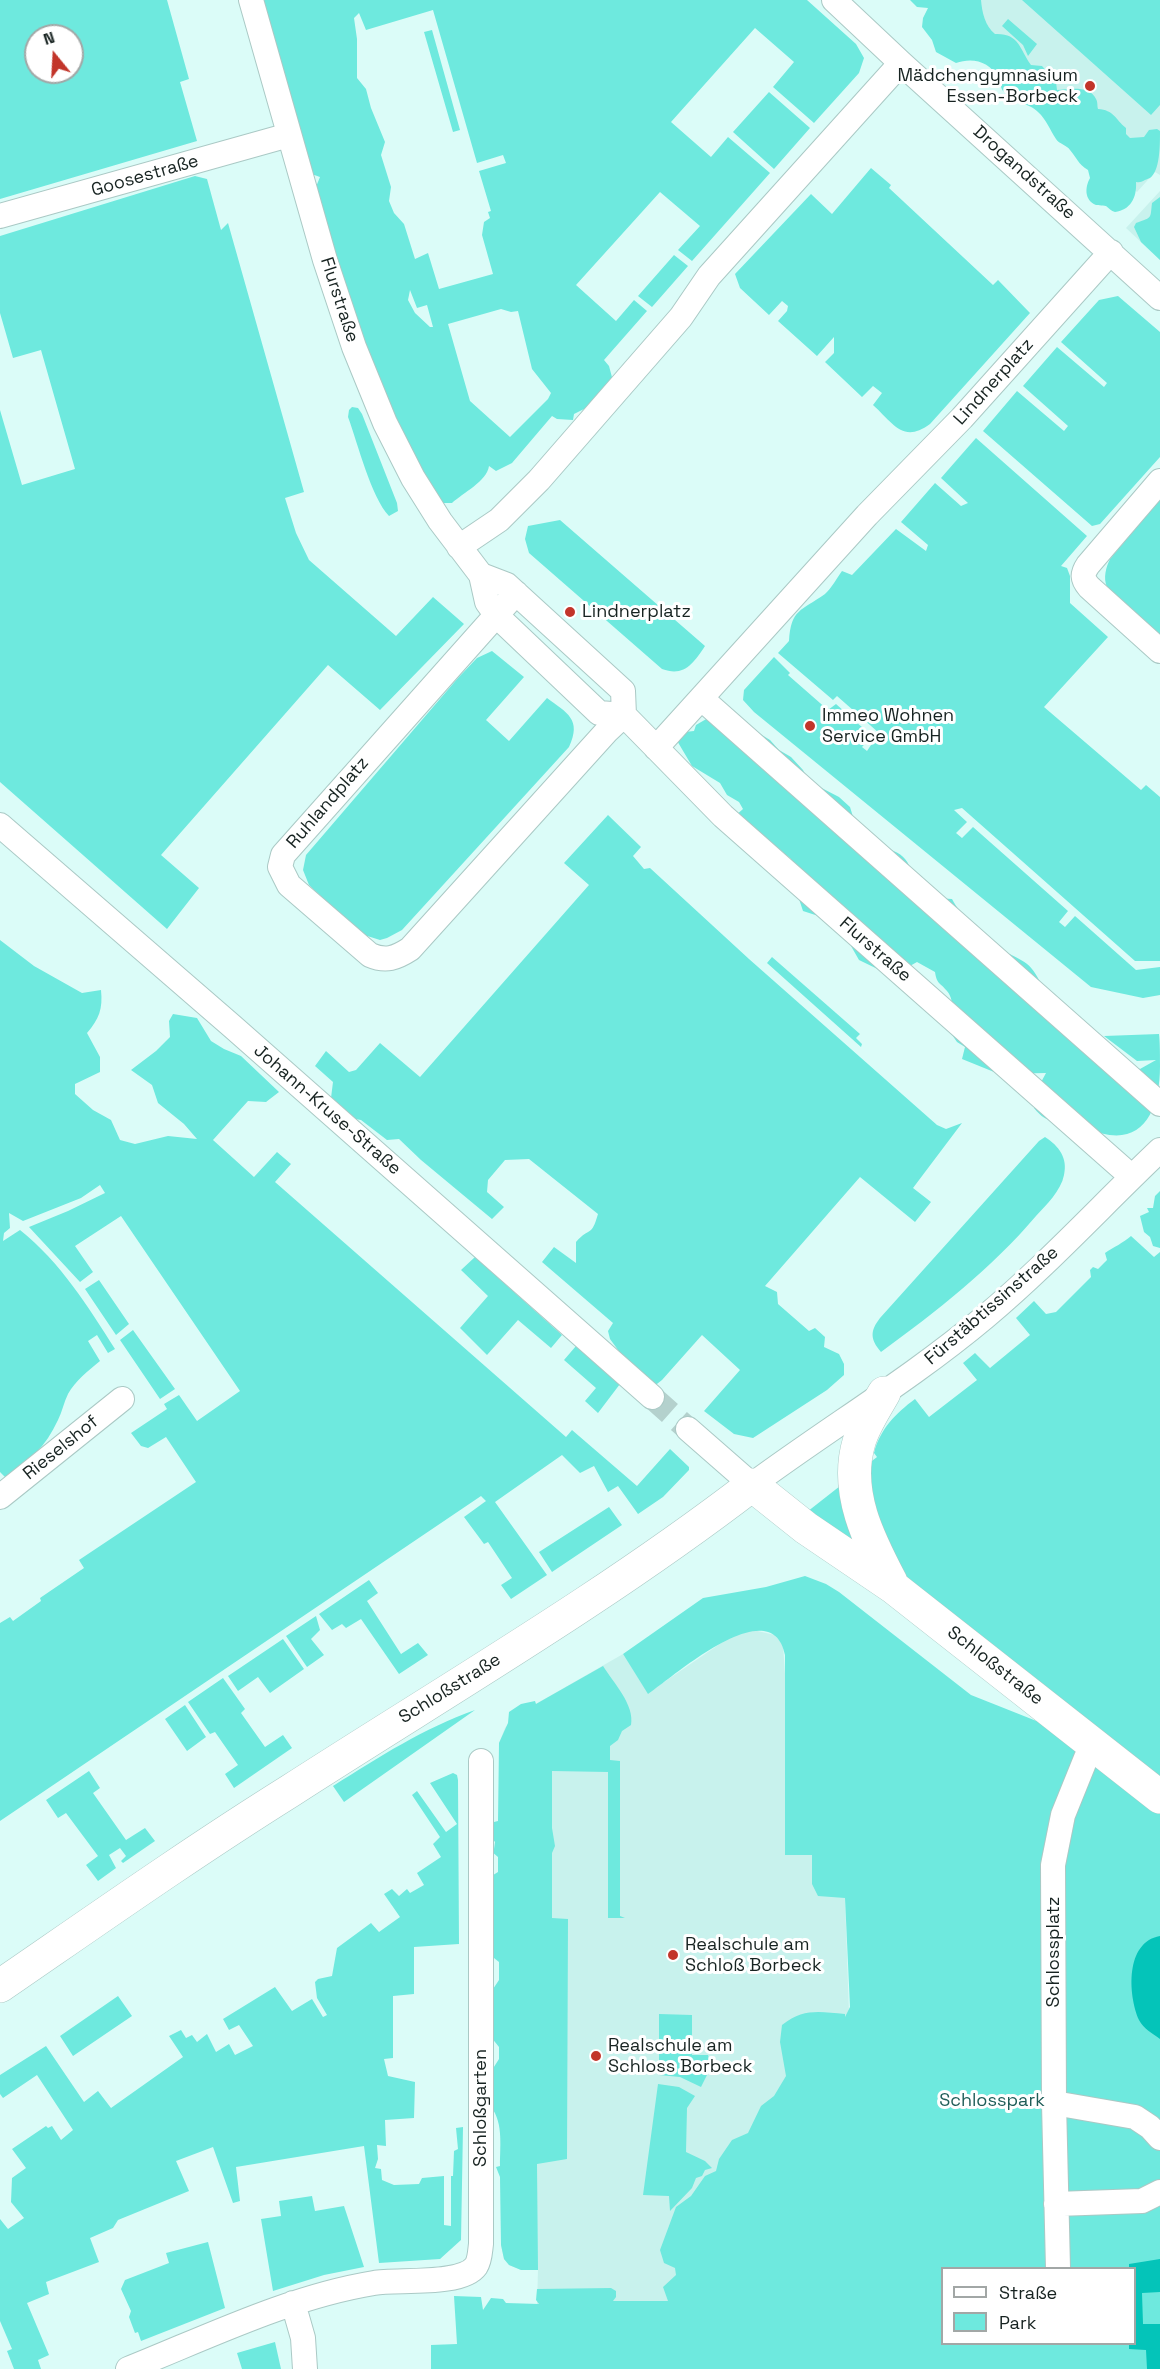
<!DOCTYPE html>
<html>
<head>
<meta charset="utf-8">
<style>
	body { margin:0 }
	#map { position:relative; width:1160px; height:2369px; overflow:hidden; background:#dbfcf8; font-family:"Space Grotesk",sans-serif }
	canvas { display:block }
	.legend { position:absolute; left:941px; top:2267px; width:195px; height:78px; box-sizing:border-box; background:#fff; border:2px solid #a2a7a6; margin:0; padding:8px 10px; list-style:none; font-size:18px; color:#172321 }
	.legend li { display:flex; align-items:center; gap:12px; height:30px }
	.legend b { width:30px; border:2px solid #a2a7a6 }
	.north { position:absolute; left:24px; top:24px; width:60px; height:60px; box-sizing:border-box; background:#fff; border:2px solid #a2a7a6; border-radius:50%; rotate:342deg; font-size:16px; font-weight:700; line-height:24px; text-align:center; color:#172321 }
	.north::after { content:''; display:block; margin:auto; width:21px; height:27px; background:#c2352a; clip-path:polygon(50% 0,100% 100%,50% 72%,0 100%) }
</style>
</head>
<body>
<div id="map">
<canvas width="1160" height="2369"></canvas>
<ul class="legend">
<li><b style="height:8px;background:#fff"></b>Straße</li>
<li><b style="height:16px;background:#6ee9de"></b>Park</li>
</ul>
<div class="north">N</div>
</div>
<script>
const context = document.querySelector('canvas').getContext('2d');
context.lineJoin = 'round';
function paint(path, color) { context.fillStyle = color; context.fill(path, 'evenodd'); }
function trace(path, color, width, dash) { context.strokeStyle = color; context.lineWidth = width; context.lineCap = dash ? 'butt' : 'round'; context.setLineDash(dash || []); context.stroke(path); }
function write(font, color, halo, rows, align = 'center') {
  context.font = font + ' "Space Grotesk",sans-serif'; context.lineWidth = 6; context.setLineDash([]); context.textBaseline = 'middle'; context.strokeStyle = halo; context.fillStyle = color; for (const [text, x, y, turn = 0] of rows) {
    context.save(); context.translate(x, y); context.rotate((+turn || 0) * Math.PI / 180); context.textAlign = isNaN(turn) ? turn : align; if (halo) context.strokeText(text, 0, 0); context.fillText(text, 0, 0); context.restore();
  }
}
paint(new Path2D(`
	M 925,0 L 1160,0 L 1160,175 L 1155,172 L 1137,192 Z
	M 1160,191 L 1160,260 L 1126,228 Z
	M 753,1630 L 775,1635 L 783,1645 L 785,1674 L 785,1855 L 812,1855 L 812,1884 L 845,1898 L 849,2013 L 686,2303 L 537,2305 L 538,2270 L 521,2270 L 509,2265 L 504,2259 L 501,2245 L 499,1743 L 505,1728 L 513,1717 L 623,1654 L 648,1693 L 724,1641 L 744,1632 Z`), '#c8f2ed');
paint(new Path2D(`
	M 0,0 L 167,0 L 189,79 L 180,82 L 197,141 L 0,199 ZM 36,36 L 72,36 L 72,72 L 36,72 Z
	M 247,0 L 807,0 L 856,44 L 864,58 L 859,73 L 814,123 L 773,87 L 794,62 L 755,28 L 671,122 L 711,157 L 728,137 L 770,173 L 692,261 L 678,250 L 700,226 L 660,192 L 576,285 L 616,321 L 634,300 L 647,311 L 604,360 L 609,366 L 613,381 L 594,404 L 574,414 L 573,420 L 557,419 L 552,416 L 512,463 L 496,471 L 489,466 C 487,481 463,493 452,503 L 418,503 L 407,491 L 311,199 L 320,177 L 303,171 ZM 433,10 L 477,163 L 503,155 L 506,163 L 479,171 L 491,211 L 488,212 L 490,218 L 484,222 L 482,235 L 493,274 L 439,289 L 428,253 L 415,259 L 404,224 L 394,213 L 389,201 L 391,187 L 381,155 L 385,142 L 371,108 L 366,89 L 357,78 L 357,39 L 354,18 L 359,13 L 366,30 ZM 410,290 L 417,308 L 427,305 L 433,327 L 430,327 L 415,313 L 408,300 ZM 501,309 L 511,312 L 518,311 L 532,369 L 551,393 L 548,399 L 510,437 L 470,401 L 448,324 Z
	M 910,0 L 981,0 C 982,12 985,26 995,34 C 1019,33 1019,48 1031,65 L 1042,66 L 1056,82 L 1057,90 C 1069,89 1090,85 1096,99 C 1098,102 1097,106 1098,109 C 1114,110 1115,119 1126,128 L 1126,134 L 1130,138 L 1144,137 L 1149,130 L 1157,129 L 1160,131 C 1160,146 1160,171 1150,178 C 1143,180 1143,183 1136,182 C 1137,198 1130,210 1115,212 C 1111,211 1109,208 1106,206 C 1106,206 1097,205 1096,205 C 1084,200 1085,187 1090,178 L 1088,170 C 1078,164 1077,158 1070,150 C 1067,145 1059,144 1056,139 C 1050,130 1046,119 1038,112 C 1028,102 1016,105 1003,91 C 1000,87 1001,83 998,78 C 990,61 972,57 956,63 L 936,52 L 932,40 L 922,27 L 923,18 L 928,8 L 917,7 Z
	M 1022,0 L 1160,0 L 1160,105 L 1151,115 Z
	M 1008,19 L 1037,44 L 1028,56 L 1023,45 L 1002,26 Z
	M 432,30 L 460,130 L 453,132 L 424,32 Z
	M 769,92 L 810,128 L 774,169 L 733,132 Z
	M 871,168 L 891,185 L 889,188 L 993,285 L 998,280 L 1030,313 L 930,424 C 903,444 893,423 873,405 L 882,393 L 873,386 L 862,397 L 825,362 L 834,353 L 834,337 L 817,356 L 778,321 L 787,311 L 788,306 L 782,301 L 769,315 L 740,288 L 735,274 L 811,194 L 832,214 Z
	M 195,176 L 207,179 L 221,230 L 228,223 L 304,492 L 285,498 L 296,533 L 309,560 L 396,636 L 433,597 L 464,624 L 380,710 L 328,665 L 161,855 L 199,888 L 167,929 L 0,782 L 0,410 L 22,485 L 75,469 L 41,350 L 13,358 L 0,313 L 0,236 Z
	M 1160,197 L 1160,260 L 1141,242 L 1134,227 L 1136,223 C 1153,217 1150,219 1152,203 Z
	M 674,255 L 688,266 L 652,307 L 638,296 Z
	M 1118,296 L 1160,332 L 1160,457 L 1100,524 L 1092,526 L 983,431 L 1017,391 L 1064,431 L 1068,426 L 1023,386 L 1057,347 L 1104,387 L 1107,383 L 1061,342 L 1099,300 Z
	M 352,407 L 358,408 L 362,414 L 397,503 L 398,511 L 389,516 C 371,497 358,444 348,417 L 349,410 Z
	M 976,438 L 1087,536 L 1061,566 L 1067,568 L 1070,576 L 1070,603 L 1108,637 L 1044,707 L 1141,790 L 1146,785 L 1160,797 L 1160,961 L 1135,961 L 962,808 L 954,810 L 967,822 L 956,833 L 962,838 L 973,827 L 1068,911 L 1059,922 L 1065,927 L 1075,916 L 1136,970 L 1160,967 L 1160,995 L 1143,998 L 1091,987 L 754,712 L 743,700 L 744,690 L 774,657 L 790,673 L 788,675 L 828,710 L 836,704 L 872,736 L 862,747 L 867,751 L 879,733 L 837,696 L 833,700 L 778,653 L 789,641 C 791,609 801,611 825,594 C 831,589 837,578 842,571 L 852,575 L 896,529 L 926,551 L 928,545 L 901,522 L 935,483 L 961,506 L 968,503 L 941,478 Z
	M 1160,499 L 1160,638 C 1150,629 1111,596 1107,587 C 1103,578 1106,567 1110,559 Z
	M 560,520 L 705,646 C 693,664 684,677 662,669 L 529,553 L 525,539 L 528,526 Z
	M 492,651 L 524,677 L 486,720 L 509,741 L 547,698 C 567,713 582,719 569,747 L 402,930 L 387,938 L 380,940 L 361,934 L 309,885 L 303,870 L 306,855 L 458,678 L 477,658 Z
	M 708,718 L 752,729 L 770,740 L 779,750 L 791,757 L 803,770 L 808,781 L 839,797 L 850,807 L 854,820 L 867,844 C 890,849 910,851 912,878 L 935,898 L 952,899 C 960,915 983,937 997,947 C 1017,960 1029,958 1040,982 L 1121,1061 L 1140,1069 L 1156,1060 L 1137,1061 L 1104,1036 L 1159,1034 C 1160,1043 1160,1056 1160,1066 C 1160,1115 1139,1153 1085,1127 L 1080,1114 C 1057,1117 1051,1129 1034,1108 L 1039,1086 L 1046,1073 L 999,1074 L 962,1059 L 965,1047 L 957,1042 L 948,1029 C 951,1016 956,1002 947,991 C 940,982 937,985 935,972 L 917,962 L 892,976 L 859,960 L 851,946 L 854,939 L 837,922 L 803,911 L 799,899 L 785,878 L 791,859 L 778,848 L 750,845 L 727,823 L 743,809 L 739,802 L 727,795 L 720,783 L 692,766 L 676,739 L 685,732 L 694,731 L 696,725 Z
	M 608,815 L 641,847 L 633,856 L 644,869 L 650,868 L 749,959 L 937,1125 L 946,1129 L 962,1123 L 913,1188 L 931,1202 L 915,1222 L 860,1177 L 765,1286 L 777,1292 L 778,1304 L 809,1331 L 815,1328 L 825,1337 L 824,1347 L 839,1354 L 844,1364 L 844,1375 L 827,1390 L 753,1438 L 734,1434 L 704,1411 L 740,1370 L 702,1335 L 662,1380 L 648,1391 L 610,1339 L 608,1331 L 613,1323 L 542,1262 L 554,1247 L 576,1263 L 576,1242 C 590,1226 591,1238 598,1214 L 529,1159 L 505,1160 L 488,1180 L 487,1192 L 504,1207 L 492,1219 L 421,1160 L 399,1139 L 387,1140 L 361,1120 L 350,1118 L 331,1098 L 333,1082 L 315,1066 L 326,1051 L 349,1072 L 356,1070 L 380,1043 L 420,1077 L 589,885 L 564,863 Z
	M 0,940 L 34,966 L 82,993 L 101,990 C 103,1009 99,1019 87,1033 L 100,1057 L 100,1072 L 75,1084 L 75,1094 L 93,1110 L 111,1120 L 120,1140 L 135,1144 L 168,1136 L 197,1139 L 184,1124 L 158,1103 L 152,1085 L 131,1070 L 156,1051 L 170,1037 L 169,1021 L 173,1014 L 197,1018 L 211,1041 L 224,1049 L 241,1056 L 279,1092 L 266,1102 L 248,1101 L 213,1140 L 254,1177 L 277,1152 L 291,1164 L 275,1182 L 566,1437 L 572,1430 L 637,1486 L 670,1449 L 689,1467 L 689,1470 L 663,1497 L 638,1514 L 618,1486 L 608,1492 L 594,1466 L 580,1473 L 562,1455 L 495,1502 L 547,1575 L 511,1599 L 501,1585 L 512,1578 L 488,1542 L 484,1544 L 464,1517 L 486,1501 L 481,1496 L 0,1821 L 0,1623 L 10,1617 L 13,1621 L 41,1601 L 40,1598 L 84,1568 L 79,1560 L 196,1482 L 166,1437 L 148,1448 L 141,1446 L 131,1433 L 167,1409 L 164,1404 L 179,1395 L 197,1421 L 240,1391 L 121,1216 L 75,1246 L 93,1272 L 80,1282 L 29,1227 L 68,1211 L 105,1193 L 100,1185 L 81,1198 L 23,1221 L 9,1213 L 10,1228 L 4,1233 L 3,1241 L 20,1230 C 61,1263 87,1305 115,1349 L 108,1353 L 97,1335 L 88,1341 L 100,1361 C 89,1370 75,1381 68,1394 C 64,1402 62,1412 58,1420 C 46,1446 29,1463 5,1477 L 0,1472 Z
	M 772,957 L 860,1034 L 856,1038 L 862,1044 L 861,1047 L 767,963 Z
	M 1045,1137 C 1059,1146 1068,1158 1064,1175 C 1061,1191 1046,1205 1036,1216 C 991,1269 937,1311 881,1352 C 870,1339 870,1331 880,1318 L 1039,1141 Z
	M 1160,1191 L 1160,1248 L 1153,1246 L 1150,1237 L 1144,1232 L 1140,1216 L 1149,1212 L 1147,1208 L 1153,1208 L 1155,1196 Z
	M 1131,1236 L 1154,1257 L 1160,1252 L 1160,2369 L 431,2369 L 431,2345 L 457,2344 L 454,2296 L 481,2297 L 483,2310 L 491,2298 L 503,2299 L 506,2303 L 539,2304 L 536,2300 L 537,2289 L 611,2288 L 616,2291 L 616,2297 L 613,2301 L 668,2301 L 663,2287 L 676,2275 L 675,2268 L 664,2263 L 660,2250 L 676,2207 L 691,2196 L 705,2176 L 716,2171 L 719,2159 L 732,2140 L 748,2133 L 761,2106 L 774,2096 L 786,2076 L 780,2042 L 782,2025 C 804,2008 819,2012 845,2014 L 845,2017 L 850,2007 L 845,1898 L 818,1896 L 812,1884 L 812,1855 L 785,1855 L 785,1655 C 772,1589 674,1676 648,1694 L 623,1654 L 703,1598 L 766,1587 L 805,1576 L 826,1584 L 839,1592 L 971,1695 L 1039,1722 L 798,1519 L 877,1457 L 874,1453 C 880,1429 896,1413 915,1399 L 929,1417 L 977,1380 L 963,1363 L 975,1353 L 990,1368 L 1030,1335 L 1016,1318 L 1034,1301 L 1046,1314 L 1056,1312 L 1091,1277 L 1090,1270 L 1093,1267 L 1098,1269 L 1107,1260 L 1105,1253 C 1114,1247 1123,1243 1131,1236 ZM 942,2268 L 1134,2268 L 1134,2344 L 942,2344 Z
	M 475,1257 L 562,1335 L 551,1348 L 518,1320 L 487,1355 L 460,1328 L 488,1296 L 461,1270 Z
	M 99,1280 L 129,1324 L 116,1335 L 85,1289 Z
	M 133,1330 L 175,1389 L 160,1399 L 120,1340 Z
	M 576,1346 L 620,1384 L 598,1413 L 585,1401 L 596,1388 L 564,1360 Z
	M 609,1507 L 622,1525 L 552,1572 L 539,1552 Z
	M 369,1580 L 378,1593 L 367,1601 L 401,1654 L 418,1643 L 428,1655 L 399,1674 L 361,1619 L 346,1628 L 342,1624 L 332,1630 L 319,1614 Z
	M 316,1616 L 320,1630 L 311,1639 L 324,1655 L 307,1667 L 286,1636 Z
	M 283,1639 L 304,1669 L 270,1693 L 258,1677 L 238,1691 L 228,1676 Z
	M 603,1666 C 613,1682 635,1705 631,1725 L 622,1731 L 618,1740 L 610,1746 L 610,1760 L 620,1761 L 620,1916 L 625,1918 L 608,1918 L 608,1772 L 552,1771 L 552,1828 L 555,1846 L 552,1853 L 552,1918 L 568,1919 L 567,2159 L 537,2164 L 538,2270 L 521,2270 L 509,2265 L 504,2259 L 501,2245 L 500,2177 L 496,2167 L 500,2166 C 500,2144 504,2120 488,2103 L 488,2079 L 494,2075 L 492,2070 L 499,2059 L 499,2047 L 491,2037 L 489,1995 L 499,1980 L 499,1962 L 494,1958 L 492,1949 L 490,1877 L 498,1872 L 498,1857 L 491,1851 L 494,1849 L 495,1842 L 491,1837 L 494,1822 L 498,1821 L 499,1743 L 508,1723 L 509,1712 L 521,1704 L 535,1701 L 536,1704 Z
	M 223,1678 L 245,1709 L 241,1713 L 265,1747 L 283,1735 L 292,1748 L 234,1788 L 225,1774 L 238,1765 L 215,1732 L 210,1734 L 188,1702 Z
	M 185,1705 L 206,1737 L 187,1751 L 165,1719 Z
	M 475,1710 L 344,1802 L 333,1786 C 379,1757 424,1728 475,1710 Z
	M 89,1771 L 100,1788 L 93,1793 L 126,1840 L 145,1828 L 155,1841 L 123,1863 L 121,1861 L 126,1856 L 120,1848 L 109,1855 L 116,1868 L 98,1881 L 86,1865 L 98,1856 L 66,1813 L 58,1818 L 46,1800 Z
	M 453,1773 L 457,1775 L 458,1780 L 459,1944 L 414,1947 L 414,1994 L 393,1996 L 393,2058 L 384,2059 L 388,2076 L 415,2082 L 414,2118 L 385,2120 L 386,2146 L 377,2145 L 378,2159 L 375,2168 L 381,2169 L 382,2180 L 394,2185 L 419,2184 L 422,2178 L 444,2176 L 444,2225 L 451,2226 L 451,2176 L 453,2176 L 454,2151 L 458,2149 L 456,2128 L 463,2127 L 461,2240 L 440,2259 L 379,2263 L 364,2146 L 236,2167 L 240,2201 L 233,2203 L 213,2147 L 176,2161 L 189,2191 L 118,2220 L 113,2228 L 90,2238 L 99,2262 L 46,2282 L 49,2294 L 27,2303 L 49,2355 L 38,2360 L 41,2369 L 14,2369 L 7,2351 L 12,2349 L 0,2321 L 0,2219 L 8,2229 L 24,2218 L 11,2202 L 12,2178 L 26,2168 L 12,2149 L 46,2126 L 48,2128 L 52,2126 L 61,2140 L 73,2130 L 37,2075 L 3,2098 L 0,2094 L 0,2075 L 46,2046 L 84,2102 L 98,2091 L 111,2108 L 183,2057 L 169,2036 L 181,2030 L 186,2038 L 192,2035 L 197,2042 L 207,2034 L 216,2052 L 229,2044 L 235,2055 L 253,2046 L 239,2025 L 229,2030 L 223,2019 L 275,1987 L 292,2011 L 312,1999 L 323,2017 L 327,2015 L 317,1998 L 315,1982 L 318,1979 L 332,1976 L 337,1948 L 371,1923 L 379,1932 L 400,1917 L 384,1894 L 392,1889 L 399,1896 L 407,1889 L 410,1893 L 424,1885 L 417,1873 L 441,1857 L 433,1844 L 440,1837 L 412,1795 L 417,1791 L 446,1832 L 457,1824 L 430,1783 Z
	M 118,1996 L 132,2016 L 73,2056 L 60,2036 Z
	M 659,2014 L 692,2015 L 692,2055 L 708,2055 L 711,2067 L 701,2087 L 680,2077 L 659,2075 Z
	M 658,2084 L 679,2087 L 695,2096 L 687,2108 L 686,2152 L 705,2161 L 712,2168 L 705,2170 L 702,2176 L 696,2178 L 692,2188 L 670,2211 L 669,2196 L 643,2195 Z
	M 312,2196 L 315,2211 L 344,2206 L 364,2267 L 324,2275 L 273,2291 L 261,2219 L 281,2216 L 279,2201 Z
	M 208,2242 L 225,2308 L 141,2341 L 138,2332 L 135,2333 L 129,2317 L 131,2311 L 121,2289 L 125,2280 L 169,2263 L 166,2253 Z
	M 275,2342 L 281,2369 L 242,2369 L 237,2353 Z`), '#6ee9de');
paint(new Path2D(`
	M 1160,1936 L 1160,2039 C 1152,2033 1144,2029 1139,2020 C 1128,1995 1125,1942 1160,1936 Z
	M 1160,2259 L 1160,2292 L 1142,2293 L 1143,2324 L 1160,2324 L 1160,2369 L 1147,2369 L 1146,2350 L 1129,2349 L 1129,2344 L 1134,2344 L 1134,2268 L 1129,2268 L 1129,2264 Z`), '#04c4b9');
trace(new Path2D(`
	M 652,1397 L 688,1429`), '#b4d1cd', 24, [24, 12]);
const street = new Path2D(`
	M 251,0 L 325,260 L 354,347 L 385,423 L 413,478 L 440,521 L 481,575 L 487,602 L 497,616 L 599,713 L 624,715
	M 834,0 L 901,63 L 1160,298
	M 0,216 L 289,135
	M 1160,481 L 1088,565 C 1082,574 1082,579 1089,587 L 1160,651
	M 459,547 L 499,520 L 539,480 L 681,317 L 709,276 L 901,63
	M 481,575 L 507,585 L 611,680 L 623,691 L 624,715 L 723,816 L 1132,1177
	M 516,593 L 283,855 L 280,867 L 289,885 L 370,955 C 386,962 396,958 410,949 L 607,731 L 624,715
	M 702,699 L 1160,1104
	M 656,748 L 867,515 L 962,418 L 1111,252
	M 0,825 L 233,1027 L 652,1397
	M 688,1429 L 752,1485 C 829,1428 911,1379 985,1317 C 1047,1265 1102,1205 1160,1150
	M 0,1497 L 122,1399
	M 1054,2103 L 1135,2117 L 1150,2127 L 1160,2138
	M 1056,2204 L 1142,2201 L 1160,2192
	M 1058,2268 L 1054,2103 L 1053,1865 L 1063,1815 L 1086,1758 L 1096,1745
	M 293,2303 L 303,2338 L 305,2369
	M 128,2369 C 208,2337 289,2297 374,2283 C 397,2279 462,2286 476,2266 C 480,2260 480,2251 481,2244 L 481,1761`);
const secondary = new Path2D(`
	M 884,1393 C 875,1409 864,1425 859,1442 C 844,1492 869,1540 891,1582
	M 0,1986 C 96,1920 191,1853 290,1791 C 445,1691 605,1598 752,1485 L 806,1528 L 893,1587 L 1160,1797`);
trace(street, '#aac9c5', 26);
trace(secondary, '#aac9c5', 34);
trace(street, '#fff', 24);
trace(secondary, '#fff', 33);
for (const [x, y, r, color] of [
	[1090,86,6,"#c2352a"],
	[570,612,6,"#c2352a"],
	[810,726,6,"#c2352a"],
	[673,1955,6,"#c2352a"],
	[596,2056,6,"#c2352a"]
]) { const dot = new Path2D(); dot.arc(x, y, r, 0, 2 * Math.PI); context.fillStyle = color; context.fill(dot); trace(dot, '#fff', 2); }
write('18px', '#172321', '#fff', [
	["Mädchengymnasium",1078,76,"right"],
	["Essen-Borbeck",1078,97,"right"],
	["Lindnerplatz",582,612],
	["Immeo Wohnen",822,716],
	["Service GmbH",822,737],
	["Realschule am",685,1945],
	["Schloß Borbeck",685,1966],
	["Realschule am",608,2046],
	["Schloss Borbeck",608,2067]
], 'left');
write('18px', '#172321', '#fff', [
	["Drogandstraße",1024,173,42],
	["Goosestraße",145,176,-16],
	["Flurstraße",339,300,72],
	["Lindnerplatz",994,382,-48],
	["Ruhlandplatz",328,803,-49],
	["Flurstraße",875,950,41],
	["Johann-Kruse-Straße",327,1110,41],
	["Fürstäbtissinstraße",992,1306,-41],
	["Rieselshof",61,1448,-39],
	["Schloßstraße",995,1666,38],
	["Schloßstraße",450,1689,-32],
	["Schlossplatz",1054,1952,-90],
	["Schloßgarten",481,2108,-90]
]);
write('18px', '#1f5d58', '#fff', [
	["Schlosspark",992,2101]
]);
</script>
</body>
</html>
